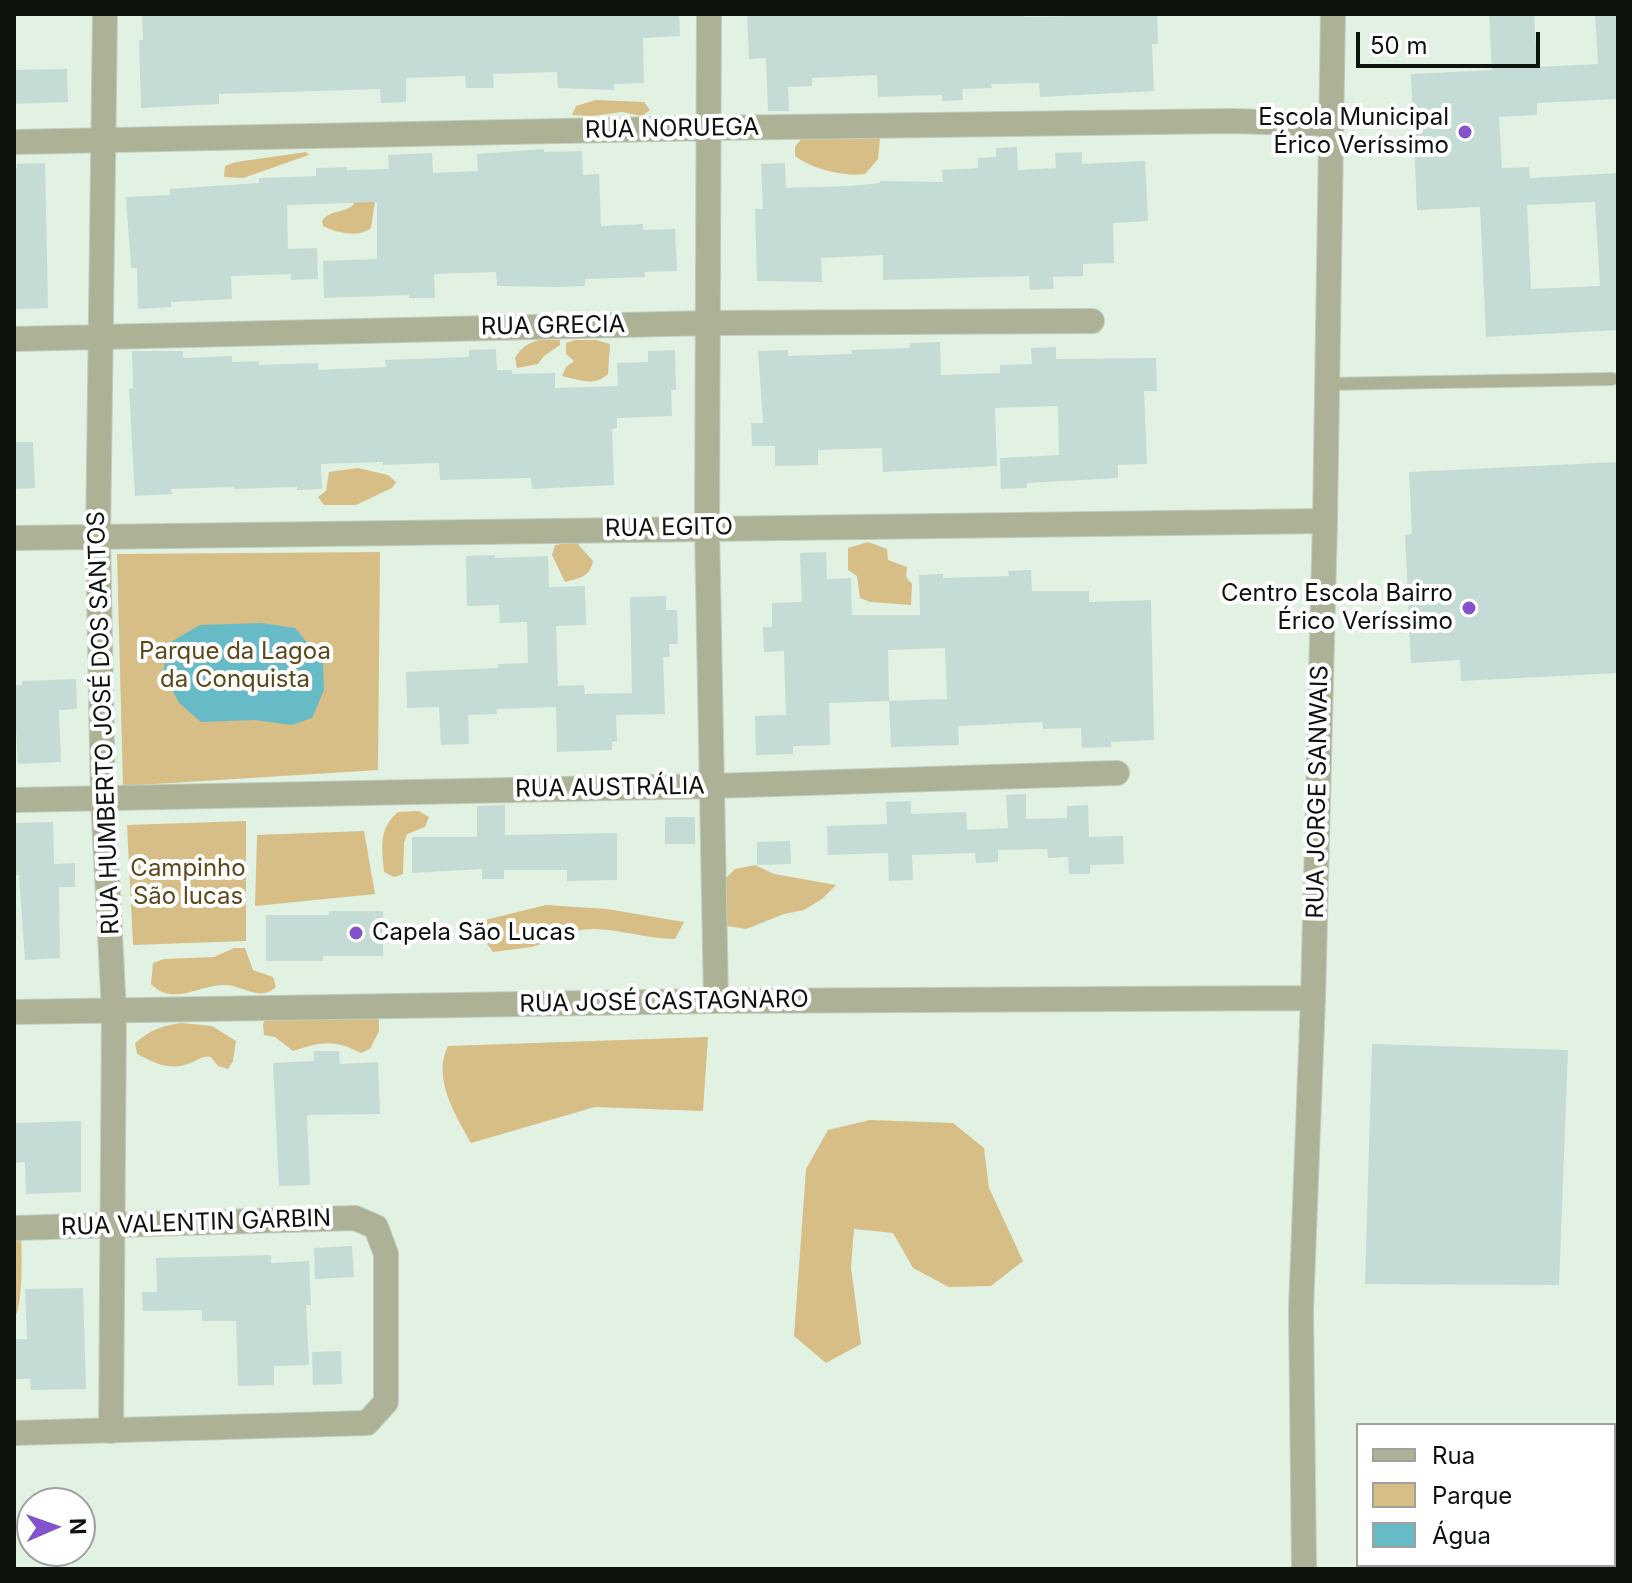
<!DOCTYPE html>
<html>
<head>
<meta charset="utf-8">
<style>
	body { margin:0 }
	#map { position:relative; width:1632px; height:1583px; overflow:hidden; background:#e2f2e2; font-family:Inter,sans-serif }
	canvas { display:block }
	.frame { position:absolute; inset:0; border:16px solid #0d130d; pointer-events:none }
	.legend { position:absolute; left:1356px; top:1423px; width:260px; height:144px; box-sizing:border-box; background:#fff; border:2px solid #9ea19e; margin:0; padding:10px 14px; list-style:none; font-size:24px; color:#0d130d }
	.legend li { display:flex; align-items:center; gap:16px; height:40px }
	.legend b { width:40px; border:2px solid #9ea19e }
	.north { position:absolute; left:16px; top:1487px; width:80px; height:80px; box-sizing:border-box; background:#fff; border:2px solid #9ea19e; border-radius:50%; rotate:88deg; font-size:22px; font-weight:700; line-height:32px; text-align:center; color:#0d130d }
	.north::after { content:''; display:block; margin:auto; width:28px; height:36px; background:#8253cb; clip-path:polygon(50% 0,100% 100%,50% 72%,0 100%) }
	.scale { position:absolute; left:1356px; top:32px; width:184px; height:36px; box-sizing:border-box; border:4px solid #0d130d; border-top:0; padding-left:10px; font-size:24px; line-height:28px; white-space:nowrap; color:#0d130d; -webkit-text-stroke:6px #fff; paint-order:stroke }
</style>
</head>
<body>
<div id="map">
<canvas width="1632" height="1583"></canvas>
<div class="frame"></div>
<ul class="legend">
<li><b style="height:10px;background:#adb297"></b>Rua</li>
<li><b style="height:22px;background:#d7bd86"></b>Parque</li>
<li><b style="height:22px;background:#66bbc7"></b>Água</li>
</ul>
<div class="north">N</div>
<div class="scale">50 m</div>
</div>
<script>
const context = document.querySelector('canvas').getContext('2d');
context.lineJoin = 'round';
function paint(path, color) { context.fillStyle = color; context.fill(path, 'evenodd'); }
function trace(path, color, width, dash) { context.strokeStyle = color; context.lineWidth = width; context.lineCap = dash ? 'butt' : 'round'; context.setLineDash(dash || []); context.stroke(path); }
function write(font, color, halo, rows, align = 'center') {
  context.font = font + ' Inter,sans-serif'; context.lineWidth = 8; context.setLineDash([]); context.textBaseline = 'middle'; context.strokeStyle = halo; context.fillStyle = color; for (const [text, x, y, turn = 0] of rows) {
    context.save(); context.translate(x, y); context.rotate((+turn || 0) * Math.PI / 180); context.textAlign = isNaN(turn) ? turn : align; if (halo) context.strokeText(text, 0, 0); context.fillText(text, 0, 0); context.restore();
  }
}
paint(new Path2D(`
	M 596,100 L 644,102 L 650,110 L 642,116 L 622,112 L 593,116 L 572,115 L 576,106 Z
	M 812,136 L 880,138 L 878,159 L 865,174 C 844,177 812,169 795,156 L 795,147 L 802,138 Z
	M 306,152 L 309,155 L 243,178 L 224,177 L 225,166 L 236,162 Z
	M 353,194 L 375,201 L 371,228 C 359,238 337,233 323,226 L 322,221 C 330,209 345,214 354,204 Z
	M 539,340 L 560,340 L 560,345 L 544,356 L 538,364 L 517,368 L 515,358 C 521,348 527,343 539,340 Z
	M 575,340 L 596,340 L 610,344 L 608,374 C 594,387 580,380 562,376 L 566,367 L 574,361 L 566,354 L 566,343 Z
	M 358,468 L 388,475 L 396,482 L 392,488 L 356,505 L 324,505 L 318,497 L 326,491 L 329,472 Z
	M 576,542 L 593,561 C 590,577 580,578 565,582 L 552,555 L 555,545 Z
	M 868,542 L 887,549 L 888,560 L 907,567 L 906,577 L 912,584 L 911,605 L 870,602 L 860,598 L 857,576 L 848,570 L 848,548 Z
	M 380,552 L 378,770 L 123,786 L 117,554 Z
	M 419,811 L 429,817 L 425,827 L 407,834 L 404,843 L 403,874 L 394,877 L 384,872 C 382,848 378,829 398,812 Z
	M 246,821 L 246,941 L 133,945 L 127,825 Z
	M 364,831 L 375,894 L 255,906 L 257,835 Z
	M 755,865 L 774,874 L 836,885 L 822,899 L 804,910 L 784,914 L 746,929 L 727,926 L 721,906 L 720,884 L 735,869 Z
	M 546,905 L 607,909 L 684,922 L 675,939 C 647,939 620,929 593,929 C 570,929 552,942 531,947 C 519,949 506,950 493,952 L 479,933 L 485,920 Z
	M 234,948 L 245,948 L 253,970 L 273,977 L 276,987 C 258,1003 243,984 223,985 C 197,986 172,1006 151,984 L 153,963 L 164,959 L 214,957 Z
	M 370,1013 L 379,1020 L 379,1031 L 370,1049 L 361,1053 C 333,1039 322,1042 293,1051 L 275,1037 L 264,1035 L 263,1024 L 268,1015 Z
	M 182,1023 L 212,1026 L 236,1041 L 233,1061 L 228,1069 L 218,1066 L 211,1057 C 202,1056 200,1059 193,1062 C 171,1072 157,1064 137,1054 L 135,1043 C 150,1030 163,1025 182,1023 Z
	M 708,1037 L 703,1111 L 595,1107 L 471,1143 C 455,1115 432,1077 448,1046 Z
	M 870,1120 L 953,1123 L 984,1148 L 989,1188 L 1023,1261 L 991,1286 L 949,1287 L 913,1268 L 893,1233 L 854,1229 L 851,1267 L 861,1344 L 826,1363 L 794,1336 L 806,1169 L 828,1130 Z
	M 14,1230 L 21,1237 C 22,1252 23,1309 14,1319 Z`), '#d7bd86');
paint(new Path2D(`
	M 261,623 L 295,628 L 323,662 L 324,690 L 312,718 L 292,725 L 255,720 L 201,722 L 179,703 L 163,672 L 169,643 L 200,625 Z`), '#66bbc7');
paint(new Path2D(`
	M 142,14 L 679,14 L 680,36 L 643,38 L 644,83 L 614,84 L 614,90 L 558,88 L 557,72 L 493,74 L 494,88 L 466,88 L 465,76 L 406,78 L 406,102 L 381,103 L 380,89 L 317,91 L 219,94 L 219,104 L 141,108 L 139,40 L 143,40 Z
	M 747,14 L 1024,14 L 1024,17 L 1157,14 L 1158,44 L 1152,44 L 1154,91 L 1040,97 L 1039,83 L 991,84 L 992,88 L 962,89 L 963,100 L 942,101 L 942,95 L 878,97 L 877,75 L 812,78 L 812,86 L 788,87 L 789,111 L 768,111 L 766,58 L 749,59 Z
	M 1489,14 L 1534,14 L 1537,67 L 1598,64 L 1595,14 L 1618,14 L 1618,99 L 1537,103 L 1537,115 L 1499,117 L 1502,168 L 1529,167 L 1530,178 L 1618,173 L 1618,330 L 1486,337 L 1480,207 L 1417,210 L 1411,74 L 1492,70 ZM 1595,202 L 1600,286 L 1531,289 L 1527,205 Z
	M 67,69 L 68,102 L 14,104 L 14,70 Z
	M 1017,147 L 1018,170 L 1056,168 L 1055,153 L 1082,152 L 1082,164 L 1145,161 L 1148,221 L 1113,223 L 1114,263 L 1083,264 L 1083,276 L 1053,277 L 1054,289 L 1030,290 L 1029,276 L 883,280 L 883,255 L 821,258 L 822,282 L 757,281 L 755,209 L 763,209 L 761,164 L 785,163 L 786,188 L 849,186 L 880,183 L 880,181 L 943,182 L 942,170 L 978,168 L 978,158 L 996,157 L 996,148 Z
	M 544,149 L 544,152 L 582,151 L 583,175 L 599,174 L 601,226 L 643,224 L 643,230 L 675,229 L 677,271 L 644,272 L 645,277 L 585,279 L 585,286 L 558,287 L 497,286 L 496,272 L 434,274 L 435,298 L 409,298 L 409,295 L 324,298 L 323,261 L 377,259 L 377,202 L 287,205 L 288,249 L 317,248 L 318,279 L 291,280 L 291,274 L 231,276 L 232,299 L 171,302 L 171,307 L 138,309 L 137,268 L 131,268 L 126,197 L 170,195 L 170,189 L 259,183 L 259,178 L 316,176 L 316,168 L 347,167 L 347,170 L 389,169 L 388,155 L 432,153 L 433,173 L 478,171 L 477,154 Z
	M 45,163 L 48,308 L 15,309 L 14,168 L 17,168 L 17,164 Z
	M 940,342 L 941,375 L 1000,373 L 1000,365 L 1032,364 L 1031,348 L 1056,347 L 1056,359 L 1156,358 L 1157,391 L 1144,391 L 1147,464 L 1118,465 L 1118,478 L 1027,483 L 1027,488 L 1001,489 L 1000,458 L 1059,455 L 1058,406 L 995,408 L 997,466 L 883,472 L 882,448 L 818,450 L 818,465 L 775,466 L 775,446 L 752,446 L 751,423 L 763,423 L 758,351 L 788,350 L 788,356 L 852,354 L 851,350 L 910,348 L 910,343 Z
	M 496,349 L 497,370 L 512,370 L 512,374 L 555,373 L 555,388 L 618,386 L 617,363 L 648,362 L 648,351 L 675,350 L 676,390 L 671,390 L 672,416 L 617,418 L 617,428 L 612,429 L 614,485 L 532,489 L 531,478 L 440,480 L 439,463 L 383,465 L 383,462 L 321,464 L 322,489 L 297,490 L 297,487 L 234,489 L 234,487 L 171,489 L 172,494 L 135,496 L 129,389 L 133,388 L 132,351 L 183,351 L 183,358 L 232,356 L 232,362 L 259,361 L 259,365 L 318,363 L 318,370 L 386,367 L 385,360 L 469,357 L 469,350 Z
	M 14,442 L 33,442 L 35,488 L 14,489 Z
	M 1618,462 L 1618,673 L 1461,681 L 1460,660 L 1411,663 L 1405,535 L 1412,534 L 1409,472 Z
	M 826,552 L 827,579 L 851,578 L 852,615 L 920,615 L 919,575 L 943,574 L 943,578 L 1009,576 L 1008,571 L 1031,570 L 1032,591 L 1089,591 L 1089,602 L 1151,600 L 1154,740 L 1111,742 L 1111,747 L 1082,748 L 1081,728 L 1043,729 L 1042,722 L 958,726 L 959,745 L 891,747 L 889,701 L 829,703 L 830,745 L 793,746 L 793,754 L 756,755 L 755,716 L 786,715 L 784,651 L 764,652 L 763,627 L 772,627 L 772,603 L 802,602 L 800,553 ZM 945,648 L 947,699 L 889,701 L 888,650 Z
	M 495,555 L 495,558 L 548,556 L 549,587 L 585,586 L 586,625 L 556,626 L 558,686 L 584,685 L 585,694 L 632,693 L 630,597 L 666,596 L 666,610 L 677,610 L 678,644 L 669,644 L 670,657 L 663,657 L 665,714 L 616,715 L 617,741 L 612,742 L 612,750 L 557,752 L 556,707 L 496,709 L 497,714 L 468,715 L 469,744 L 441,745 L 439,707 L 407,708 L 406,672 L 498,668 L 498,664 L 528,663 L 527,622 L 500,623 L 499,605 L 467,606 L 466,556 Z
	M 76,679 L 77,709 L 59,710 L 61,762 L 18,764 L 14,686 L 22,685 L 22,681 Z
	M 1026,794 L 1026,819 L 1067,818 L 1067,806 L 1088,805 L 1089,837 L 1123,836 L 1124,864 L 1090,865 L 1090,874 L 1069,874 L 1068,857 L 1048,858 L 1047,849 L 998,850 L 998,862 L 976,863 L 975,853 L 912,855 L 913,880 L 889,881 L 888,853 L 828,855 L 827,826 L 887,824 L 886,802 L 911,801 L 911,814 L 966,812 L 967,830 L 1008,828 L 1006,795 Z
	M 505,805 L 505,835 L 617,833 L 617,880 L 567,881 L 567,870 L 504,870 L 504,879 L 482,879 L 482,869 L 412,873 L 412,837 L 477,837 L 477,806 Z
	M 665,817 L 695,817 L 695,844 L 665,844 Z
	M 53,822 L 54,864 L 75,863 L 75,887 L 59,887 L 60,958 L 25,960 L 19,875 L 14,875 L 14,823 Z
	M 790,841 L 791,864 L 757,865 L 757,842 Z
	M 329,911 L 383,911 L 383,956 L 323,956 L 323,961 L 266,961 L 266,915 L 329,915 Z
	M 1372,1044 L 1568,1050 L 1559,1285 L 1365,1284 Z
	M 314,1051 L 339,1051 L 340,1064 L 378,1062 L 380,1114 L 307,1115 L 310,1185 L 279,1186 L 273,1063 L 314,1061 Z
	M 81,1121 L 81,1192 L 26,1194 L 25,1162 L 14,1163 L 14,1123 Z
	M 352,1246 L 354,1277 L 315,1279 L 314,1248 Z
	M 271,1255 L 271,1263 L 309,1261 L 311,1305 L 306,1305 L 309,1365 L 274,1366 L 274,1385 L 238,1386 L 236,1321 L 202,1321 L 202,1310 L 143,1311 L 142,1292 L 157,1292 L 156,1258 Z
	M 83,1288 L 86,1389 L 31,1390 L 30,1379 L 14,1379 L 14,1339 L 27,1339 L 25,1289 Z
	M 341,1351 L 342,1384 L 313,1385 L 312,1352 Z`), '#c4dcd5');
const lane = new Path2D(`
	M 1327,384 L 1612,379`);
const street = new Path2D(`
	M 105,14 L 98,538 L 103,799 L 114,1012 L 111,1431
	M 709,14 L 707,528 L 716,1001
	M 14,142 L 709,128 L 1232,121 L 1331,124
	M 14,339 L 709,323 L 1092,321
	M 14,538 L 1325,521
	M 14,800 L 713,786 L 1117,773
	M 14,1012 L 716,1001 L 1313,998
	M 14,1228 L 355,1218 L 376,1227 L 386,1254 L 386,1402 L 367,1423 L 14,1433
	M 1304,1569 L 1301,1309 L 1313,998 L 1325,521 L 1333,14`);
trace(lane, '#c0cec0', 14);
trace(street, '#c0cec0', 26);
trace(lane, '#adb297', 12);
trace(street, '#adb297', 24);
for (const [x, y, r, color] of [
	[1465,132,8,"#8253cb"],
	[1469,608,8,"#8253cb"],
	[356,933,8,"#8253cb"]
]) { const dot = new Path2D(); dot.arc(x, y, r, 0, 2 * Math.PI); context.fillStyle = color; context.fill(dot); trace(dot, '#fff', 3); }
write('24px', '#0d130d', '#fff', [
	["Escola Municipal",1449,118],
	["Érico Veríssimo",1449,146],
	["Centro Escola Bairro",1453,594],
	["Érico Veríssimo",1453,622],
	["Capela São Lucas",372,933,"left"]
], 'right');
write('24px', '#0d130d', '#fff', [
	["RUA NORUEGA",672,129,-1],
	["RUA GRECIA",553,326,-1],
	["RUA EGITO",669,528,-1],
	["RUA HUMBERTO JOSÉ DOS SANTOS",104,723,-92],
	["RUA AUSTRÁLIA",610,788,-1],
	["RUA JORGE SANWAIS",1318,792,-89],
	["RUA JOSÉ CASTAGNARO",664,1002,-1],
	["RUA VALENTIN GARBIN",196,1223,-2]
]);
write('24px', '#5c481a', '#fff', [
	["Parque da Lagoa",235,652],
	["da Conquista",235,680],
	["Campinho",188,869],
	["São lucas",188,897]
]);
</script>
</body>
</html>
